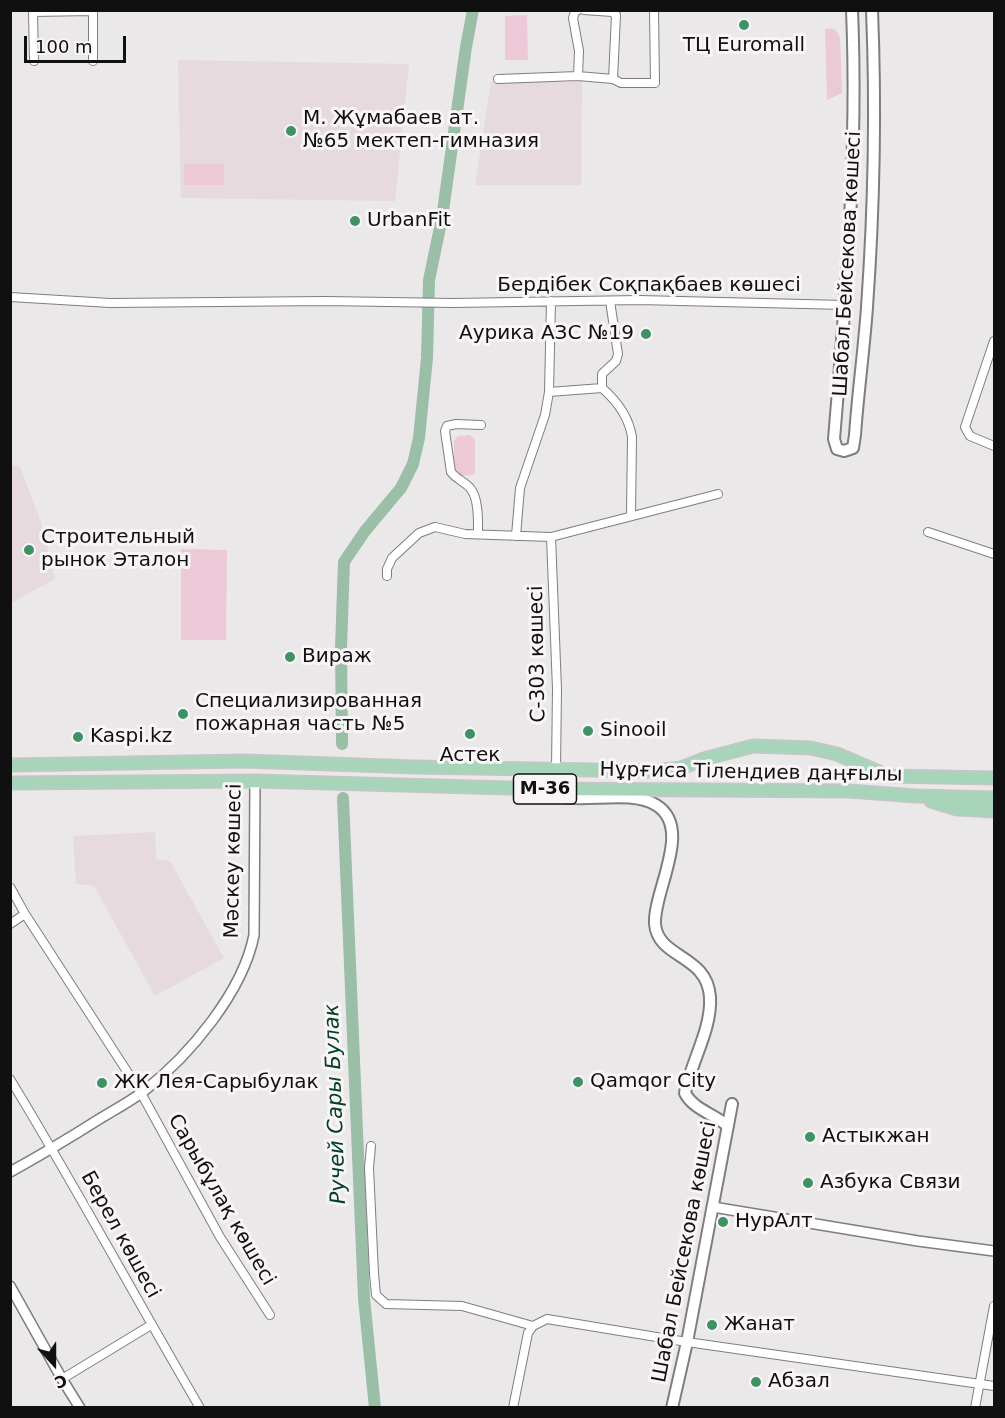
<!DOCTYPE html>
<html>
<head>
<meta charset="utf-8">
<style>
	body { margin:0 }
	#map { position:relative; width:1005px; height:1418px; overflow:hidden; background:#ebe8e9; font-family:"DejaVu Sans",sans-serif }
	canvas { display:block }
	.frame { position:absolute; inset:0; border:12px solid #111011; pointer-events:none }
	.north { position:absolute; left:24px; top:1334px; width:60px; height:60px; -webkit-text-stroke:4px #f9f5f6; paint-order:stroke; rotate:159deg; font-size:16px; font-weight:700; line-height:24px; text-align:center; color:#111011 }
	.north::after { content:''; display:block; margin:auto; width:21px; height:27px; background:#111011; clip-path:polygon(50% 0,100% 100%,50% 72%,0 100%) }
	.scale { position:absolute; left:24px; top:36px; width:102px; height:27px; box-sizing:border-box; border:3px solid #111011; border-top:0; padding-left:8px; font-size:18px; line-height:21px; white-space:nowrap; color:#111011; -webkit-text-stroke:4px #f9f5f6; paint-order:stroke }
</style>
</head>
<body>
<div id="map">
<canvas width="1005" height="1418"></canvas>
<div class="frame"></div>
<div class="north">С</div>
<div class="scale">100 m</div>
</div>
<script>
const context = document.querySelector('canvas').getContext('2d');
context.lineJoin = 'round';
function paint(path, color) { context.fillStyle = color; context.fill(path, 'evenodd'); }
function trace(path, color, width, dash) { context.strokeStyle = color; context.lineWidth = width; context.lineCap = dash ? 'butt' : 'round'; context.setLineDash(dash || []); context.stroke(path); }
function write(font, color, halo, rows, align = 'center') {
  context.font = font + ' "DejaVu Sans",sans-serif'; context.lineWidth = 6; context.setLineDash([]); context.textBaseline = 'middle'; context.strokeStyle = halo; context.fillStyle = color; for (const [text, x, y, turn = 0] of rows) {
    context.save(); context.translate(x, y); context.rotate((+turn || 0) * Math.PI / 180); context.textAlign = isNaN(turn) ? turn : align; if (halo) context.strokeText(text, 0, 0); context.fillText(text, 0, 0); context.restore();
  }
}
paint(new Path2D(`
	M 178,60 L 409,64 L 395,201 L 181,198 Z
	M 491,82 L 582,82 L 581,185 L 475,185 Z
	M 19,465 L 41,522 L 55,579 L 11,603 L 11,466 Z
	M 155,832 L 156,859 L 170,861 L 224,958 L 155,996 L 94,886 L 76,884 L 73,836 Z`), '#e6dade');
paint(new Path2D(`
	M 527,15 L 528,60 L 505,60 L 505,16 Z
	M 830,28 L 836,30 L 840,38 L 842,93 L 827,100 L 825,29 Z
	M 184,164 L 224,164 L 224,185 L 184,185 Z
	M 458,436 L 470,435 L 475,440 L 475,471 L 473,475 L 459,476 L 454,473 L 454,441 Z
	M 181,549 L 227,550 L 226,640 L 181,640 Z`), '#ecc9d6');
trace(new Path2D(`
	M 342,744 L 341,648 L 344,562 L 365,531 L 401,488 L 413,464 L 419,438 L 427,358 L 429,280 L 442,218 L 466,47 L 473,10
	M 343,798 L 364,1298 L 375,1408`), '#9bbea7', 12);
const minor = new Path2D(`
	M 578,10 L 575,12 L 573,18 L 579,51 L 578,76
	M 584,10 L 612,12 L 616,15 L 613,79
	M 34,61 L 33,12 L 93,11 L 93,61
	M 498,79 L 578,76 L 613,79 L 621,83 L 655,83 L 654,10
	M 10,297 L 110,303 L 326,301 L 453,303 L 639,300 L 845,305
	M 994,341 L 965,427 L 970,436 L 994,446
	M 602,388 L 602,374 L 616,361 L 618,354 L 610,301
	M 549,392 L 602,388 C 617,401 629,418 632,437 L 631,515
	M 928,532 L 994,554
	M 478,534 C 478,521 479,498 470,488 C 464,481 456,479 451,472 L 445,431 L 447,426 L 456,424 L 481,425
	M 516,536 L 520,488 L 545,415 L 549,392 L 551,301
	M 551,537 L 557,689 L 556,769
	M 387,576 L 387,569 L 392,558 L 419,533 L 435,527 L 465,534 L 551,537 L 718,494
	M 10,887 L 25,914 L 141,1093 L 220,1237 L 270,1315
	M 10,924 L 25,914
	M 10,1079 C 76,1187 136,1299 200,1408
	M 371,1146 L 369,1168 L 374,1274 L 376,1295 L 386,1304 L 462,1306 L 533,1326
	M 62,1379 L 151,1325
	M 513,1408 L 528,1333 L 533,1326 L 547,1319 L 687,1342 L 994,1386
	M 975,1408 L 994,1306`);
const tertiary = new Path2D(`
	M 10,1172 C 41,1155 71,1137 101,1118 C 116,1109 131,1101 144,1091 C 189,1056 243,992 254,935 L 255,781
	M 713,1207 L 918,1241 L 994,1251
	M 10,1286 L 62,1379 L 80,1408`);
const secondary = new Path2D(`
	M 852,10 C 858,153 846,296 834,439 L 837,449 L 844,451 L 853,448 L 855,435 C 858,392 864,350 867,307 C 874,209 876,109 872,10
	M 546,789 C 551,792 556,796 561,797 C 589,802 632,790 656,805 C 694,828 653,891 655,924 C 658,959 707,954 710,997 C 712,1029 691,1062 685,1093 C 693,1109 714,1114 728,1126
	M 672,1408 L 687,1342 L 732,1104`);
const primary = new Path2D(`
	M 10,765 L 245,761 L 415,767 L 655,771 L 681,768 L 704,759 L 753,746 L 811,748 L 837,754 L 888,776 L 994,778
	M 10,783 L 255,781 L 546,789 L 849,791 L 916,796 L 994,798
	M 931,801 L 957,809 L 994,811`);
trace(minor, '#807d7e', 10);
trace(tertiary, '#807d7e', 12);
trace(secondary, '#807d7e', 14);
trace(primary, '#c6c6c6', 15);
trace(minor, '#fff', 8);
trace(tertiary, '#fff', 9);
trace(secondary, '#fff', 10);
trace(primary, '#a8d4b9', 12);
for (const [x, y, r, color] of [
	[744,25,6,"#3f9264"],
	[291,131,6,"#3f9264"],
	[355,221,6,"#3f9264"],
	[646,334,6,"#3f9264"],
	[29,550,6,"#3f9264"],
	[290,657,6,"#3f9264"],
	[183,714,6,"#3f9264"],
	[588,731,6,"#3f9264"],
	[470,734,6,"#3f9264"],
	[78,737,6,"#3f9264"],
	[578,1082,6,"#3f9264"],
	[102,1083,6,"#3f9264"],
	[810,1137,6,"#3f9264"],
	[808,1183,6,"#3f9264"],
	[723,1222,6,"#3f9264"],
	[712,1325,6,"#3f9264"],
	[756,1382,6,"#3f9264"]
]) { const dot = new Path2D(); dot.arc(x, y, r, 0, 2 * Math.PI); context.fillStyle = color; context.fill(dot); trace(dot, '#f9f5f6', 2); }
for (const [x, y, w] of [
	[545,789,63]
]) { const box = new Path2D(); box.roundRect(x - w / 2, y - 15, w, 30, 4.5); context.fillStyle = '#f9f5f6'; context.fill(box); trace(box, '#111011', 1.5); }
write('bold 18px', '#111011', null, [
	["M-36",545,789]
]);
write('20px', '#111011', '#f9f5f6', [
	["ТЦ Euromall",744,46,"center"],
	["М. Жұмабаев ат.",303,119],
	["№65 мектеп-гимназия",303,142],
	["UrbanFit",367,221],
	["Аурика АЗС №19",634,334,"right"],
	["Строительный",41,538],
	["рынок Эталон",41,561],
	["Вираж",302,657],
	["Специализированная",195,702],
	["пожарная часть №5",195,725],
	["Sinooil",600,731],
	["Kaspi.kz",90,737],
	["Астек",470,756,"center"],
	["Qamqor City",590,1082],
	["ЖК Лея-Сарыбулак",114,1083],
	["Астыкжан",822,1137],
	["Азбука Связи",820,1183],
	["НурАлт",735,1222],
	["Жанат",724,1325],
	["Абзал",768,1382]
], 'left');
write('20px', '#111011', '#f9f5f6', [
	["Шабал Бейсекова көшесі",848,264,-87],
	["Бердібек Соқпақбаев көшесі",649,286],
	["С-303 көшесі",538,654,-91],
	["Нұрғиса Тілендиев даңғылы",751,773,1],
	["Мәскеу көшесі",234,861,-89],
	["Сарыбұлақ көшесі",221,1200,60],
	["Берел көшесі",120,1235,61],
	["Шабал Бейсекова көшесі",685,1252,-79]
]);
write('italic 21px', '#014124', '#f9f5f6', [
	["Ручей Сары Булак",336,1104,-92]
]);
</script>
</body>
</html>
